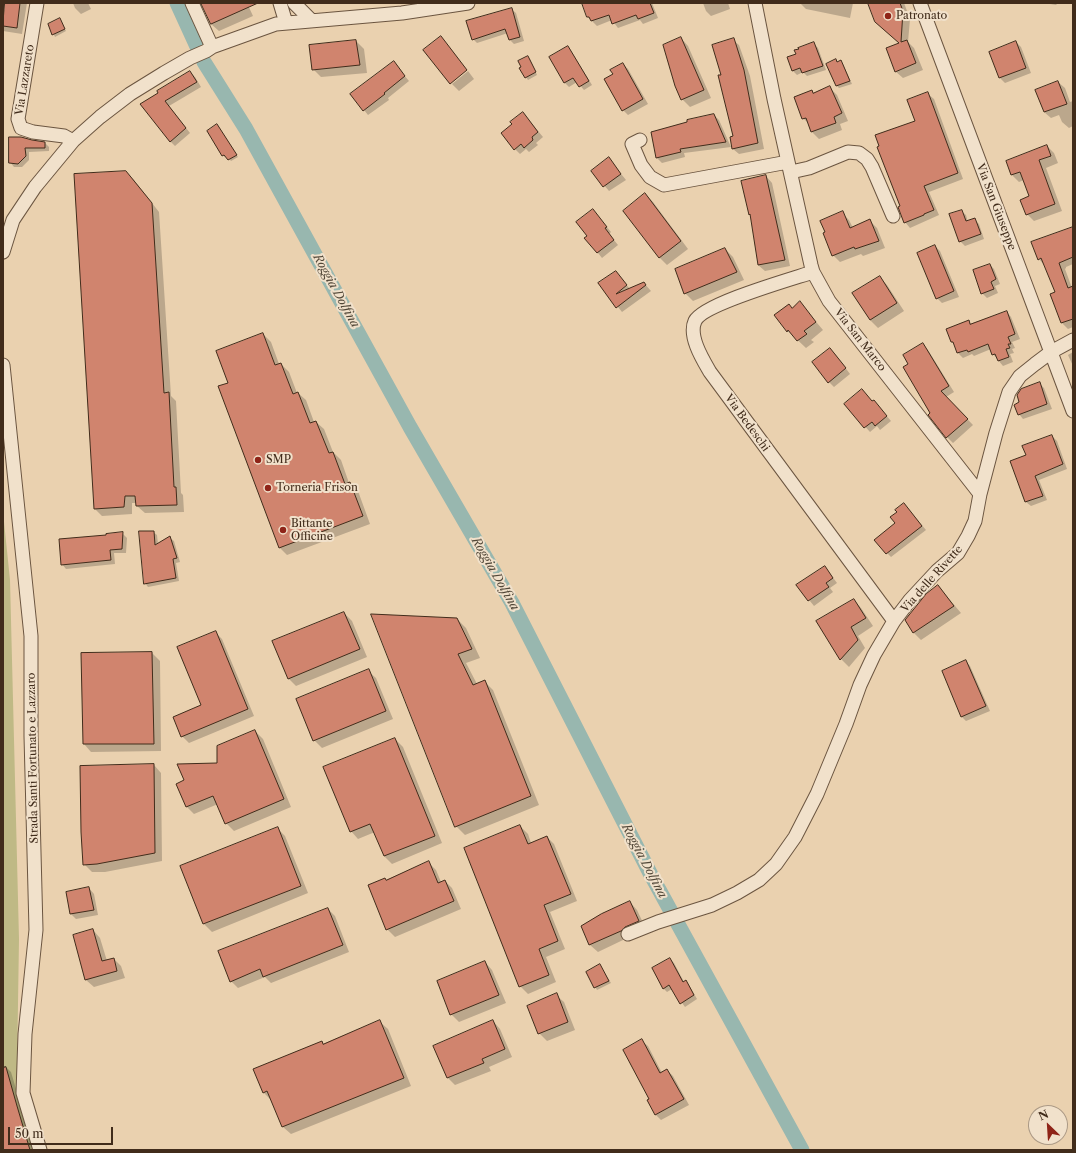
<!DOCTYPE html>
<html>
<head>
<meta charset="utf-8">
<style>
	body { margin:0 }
	#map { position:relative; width:1076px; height:1153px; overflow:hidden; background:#ead1af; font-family:"Libre Caslon Text",serif }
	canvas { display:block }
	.frame { position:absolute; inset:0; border:4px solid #412c1b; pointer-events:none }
	.north { position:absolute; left:1028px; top:1105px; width:40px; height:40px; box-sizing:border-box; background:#f1e1cb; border:1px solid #ab9985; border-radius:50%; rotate:335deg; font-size:11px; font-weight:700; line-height:16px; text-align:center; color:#412c1b }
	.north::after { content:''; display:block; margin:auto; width:14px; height:18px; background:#8f2418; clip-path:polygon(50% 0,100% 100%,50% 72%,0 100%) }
	.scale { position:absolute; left:8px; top:1127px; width:105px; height:18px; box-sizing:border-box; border:2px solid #412c1b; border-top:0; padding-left:5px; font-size:12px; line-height:14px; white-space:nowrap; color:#412c1b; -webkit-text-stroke:3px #f1e1cb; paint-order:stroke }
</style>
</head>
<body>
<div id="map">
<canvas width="1076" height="1153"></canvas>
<div class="frame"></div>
<div class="north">N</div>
<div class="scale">50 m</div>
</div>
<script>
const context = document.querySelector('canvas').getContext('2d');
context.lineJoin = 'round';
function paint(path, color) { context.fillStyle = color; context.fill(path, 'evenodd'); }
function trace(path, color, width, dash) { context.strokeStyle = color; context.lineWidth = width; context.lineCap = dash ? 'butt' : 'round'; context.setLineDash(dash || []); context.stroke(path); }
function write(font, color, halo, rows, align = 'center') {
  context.font = font + ' "Libre Caslon Text",serif'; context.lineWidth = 4; context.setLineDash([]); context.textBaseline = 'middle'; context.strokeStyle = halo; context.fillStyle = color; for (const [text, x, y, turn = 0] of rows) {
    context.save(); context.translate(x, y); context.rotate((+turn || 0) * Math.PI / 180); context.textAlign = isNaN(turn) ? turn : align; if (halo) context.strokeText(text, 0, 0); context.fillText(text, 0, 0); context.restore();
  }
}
paint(new Path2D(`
	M 3,512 L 10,580 L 19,939 L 17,1068 L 32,1150 L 3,1150 Z`), '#bfb985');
paint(new Path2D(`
	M 6,3 L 27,3 L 22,34 L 3,31 L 3,10 L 5,10 Z
	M 73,3 L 88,3 L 91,9 L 81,14 L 75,8 Z
	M 202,3 L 247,3 L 253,16 L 219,31 L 211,24 Z
	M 590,3 L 652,3 L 658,18 L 643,24 L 640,20 L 618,28 L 612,20 L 597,26 L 588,17 Z
	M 703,3 L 728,3 L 730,9 L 711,16 L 706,11 Z
	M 800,3 L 853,3 L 850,18 L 806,9 Z
	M 869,3 L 904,3 L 910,19 L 908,42 L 914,48 L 923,70 L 903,78 L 895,71 L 900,44 Z
	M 1044,3 L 1058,3 L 1056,5 Z
	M 511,9 L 516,13 L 524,41 L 514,44 L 509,39 L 508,33 L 477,43 L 473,39 Z
	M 60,20 L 66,31 L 55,37 L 49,24 Z
	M 681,38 L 688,46 L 711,98 L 690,107 L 682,99 Z
	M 733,40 L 739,45 L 750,76 L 764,149 L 739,154 L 733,149 L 734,137 L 722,75 Z
	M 356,41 L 364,49 L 367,73 L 321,77 L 313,69 Z
	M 1016,42 L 1021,47 L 1031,73 L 1005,83 L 1000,78 L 990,52 Z
	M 814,44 L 818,48 L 826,70 L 807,76 L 803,72 L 797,75 L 793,71 L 788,58 L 797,54 Z
	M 567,47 L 571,51 L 592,85 L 584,90 L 577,82 L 569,87 L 565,83 L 550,57 Z
	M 530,59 L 537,75 L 528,80 L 520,68 Z
	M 836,60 L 838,63 L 841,62 L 843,64 L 852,84 L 839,88 L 837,86 Z
	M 394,63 L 409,81 L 388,98 L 389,100 L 368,115 L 364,110 Z
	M 623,64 L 628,69 L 648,104 L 628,115 L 623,110 L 614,75 Z
	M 468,71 L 474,79 L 459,91 L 452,84 Z
	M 190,72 L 195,77 L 201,87 L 169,106 L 190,133 L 175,146 L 170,141 L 159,93 Z
	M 1058,82 L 1065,88 L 1070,102 L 1073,101 L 1073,126 L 1069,128 L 1062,122 L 1059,115 L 1051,118 L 1044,112 Z
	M 830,88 L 837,95 L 848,121 L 840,124 L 842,130 L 819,139 L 812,132 L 810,125 L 803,118 L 812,91 L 814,94 Z
	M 928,94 L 934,99 L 963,179 L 929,192 L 939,215 L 910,228 L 905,222 L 902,207 L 881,147 L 916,121 Z
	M 523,113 L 543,137 L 536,143 L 538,145 L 529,152 L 526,149 L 520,154 L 515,149 L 514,124 Z
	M 714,115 L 719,120 L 731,147 L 684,153 L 685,157 L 662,163 L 657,158 L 652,132 Z
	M 217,126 L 238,157 L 231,161 L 227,156 L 225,157 L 223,155 Z
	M 32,141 L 45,143 L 49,147 L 49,151 L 29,152 L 29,160 L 22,167 L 14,167 L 10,162 Z
	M 1047,146 L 1054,153 L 1058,163 L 1046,168 L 1062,211 L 1034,221 L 1027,214 L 1030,197 L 1024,180 L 1019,182 L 1012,175 Z
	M 609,159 L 626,180 L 609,191 L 592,171 Z
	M 126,172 L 134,180 L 159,212 L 171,396 L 176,401 L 181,493 L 183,495 L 184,512 L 145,513 L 137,506 L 137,503 L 132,503 L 132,514 L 102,516 L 95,509 Z
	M 766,176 L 772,183 L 790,266 L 765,271 L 758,265 L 751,216 L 750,214 L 743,181 Z
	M 645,194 L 653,202 L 688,249 L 667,265 L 660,258 L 625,211 Z
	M 593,210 L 611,232 L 609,234 L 618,245 L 602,258 L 586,238 L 588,236 Z
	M 961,211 L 966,215 L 968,222 L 974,219 L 979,224 L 984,239 L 965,246 L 960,241 Z
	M 842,213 L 849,220 L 853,228 L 870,221 L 877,228 L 885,248 L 863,256 L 861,254 L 840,262 L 833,255 Z
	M 1073,228 L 1073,264 L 1066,267 L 1066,268 L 1065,269 L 1072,288 L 1073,287 L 1073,327 L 1068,329 L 1062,323 L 1056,292 L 1045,266 L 1039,259 Z
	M 935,246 L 940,251 L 959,297 L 942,303 L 937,298 Z
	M 725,249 L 733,257 L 744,280 L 693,301 L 685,293 Z
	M 990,265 L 994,269 L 1000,284 L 995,286 L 998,293 L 987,298 L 982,293 Z
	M 616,272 L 630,289 L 644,283 L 651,291 L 622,312 L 599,283 Z
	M 879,277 L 887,285 L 904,311 L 878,328 L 870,320 L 853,294 Z
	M 800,303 L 823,330 L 811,340 L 814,342 L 806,348 L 788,331 L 775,315 L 792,309 Z
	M 1007,312 L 1011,317 L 1020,339 L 1012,342 L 1015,348 L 1012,349 L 1014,353 L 1010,354 L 1013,362 L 1003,366 L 993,354 L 991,349 L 974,356 L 972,354 L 963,358 L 958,353 L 955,345 L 952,342 L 969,321 L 972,325 Z
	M 263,334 L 271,342 L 279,364 L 281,364 L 289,372 L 297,393 L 298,393 L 306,400 L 314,422 L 316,422 L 324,429 L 333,452 L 341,460 L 349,483 L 358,491 L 370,524 L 287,555 L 279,547 L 229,383 Z
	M 923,344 L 928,350 L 954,392 L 946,397 L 973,425 L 953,443 L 947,437 L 931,414 L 909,364 Z
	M 1073,352 L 1073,366 L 1068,355 Z
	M 835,354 L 850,374 L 834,387 L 829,382 Z
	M 1039,383 L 1044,388 L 1052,409 L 1023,419 L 1019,414 L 1020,403 Z
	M 874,401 L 891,421 L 880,430 L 877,426 L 870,432 L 845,404 L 872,402 Z
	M 1052,436 L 1057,441 L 1067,469 L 1039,480 L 1047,500 L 1031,506 L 1026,502 L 1011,462 L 1027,456 Z
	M 904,504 L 926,530 L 891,557 L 887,553 L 896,523 L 898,512 Z
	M 153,532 L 157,535 L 158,544 L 170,538 L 174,541 L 180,562 L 176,563 L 179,581 L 148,587 L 145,583 Z
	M 123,534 L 127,538 L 126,553 L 114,553 L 115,564 L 66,569 L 62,564 Z
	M 825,567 L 837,583 L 830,588 L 833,592 L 814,606 L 797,585 Z
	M 938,586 L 961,613 L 921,640 L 914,633 L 906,620 Z
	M 854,600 L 861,608 L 873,626 L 858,636 L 865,648 L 849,667 L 841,659 L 818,621 Z
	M 344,613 L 352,621 L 367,657 L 296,686 L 288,678 Z
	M 457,619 L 466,628 L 480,658 L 466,663 L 477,684 L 484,681 L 493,690 L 539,805 L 465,835 L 456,826 Z
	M 215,632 L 222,639 L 254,716 L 189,743 L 182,736 L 202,706 Z
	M 152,653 L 160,661 L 161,751 L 91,752 L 84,744 L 82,654 Z
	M 966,661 L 970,666 L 990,711 L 966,721 L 961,716 Z
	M 368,671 L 376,678 L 393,719 L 322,748 L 314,740 Z
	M 255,731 L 263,739 L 291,807 L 234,831 L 226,823 L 218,804 L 194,814 L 187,807 L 218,764 Z
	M 395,739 L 403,747 L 442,843 L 392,864 L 384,856 L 375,832 L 358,839 L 351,831 Z
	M 154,765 L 161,773 L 162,861 L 105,872 L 92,872 L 84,864 Z
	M 520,826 L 528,834 L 531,843 L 547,837 L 554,844 L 577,901 L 550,912 L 565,949 L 546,957 L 556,982 L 528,994 L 520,986 Z
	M 277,828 L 285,836 L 308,893 L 212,932 L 204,924 L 181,867 Z
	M 429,863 L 436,870 L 441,882 L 445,881 L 452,888 L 461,909 L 395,937 L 387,929 L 386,881 Z
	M 89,888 L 94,894 L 98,915 L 76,919 L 71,914 L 67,893 Z
	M 630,902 L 637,910 L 646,929 L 598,952 L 590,945 L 582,927 Z
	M 328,909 L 335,916 L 349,952 L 271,983 L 265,977 L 238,988 L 231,981 Z
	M 93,930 L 100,938 L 107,961 L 114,959 L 121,966 L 125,978 L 94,987 L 86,980 Z
	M 670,959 L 674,963 L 684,982 L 686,981 L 689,985 L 697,999 L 685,1007 L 672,989 L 667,992 L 663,988 Z
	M 485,962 L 492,970 L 506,1003 L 459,1022 L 451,1014 Z
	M 600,966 L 611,983 L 597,990 L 588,973 Z
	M 556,995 L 564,1002 L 575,1030 L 547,1041 L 539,1033 Z
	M 493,1021 L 500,1029 L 512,1057 L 489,1067 L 491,1071 L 455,1085 L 448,1078 Z
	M 380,1022 L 388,1029 L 411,1086 L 291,1134 L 283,1127 L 271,1100 L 263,1092 L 322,1043 L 324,1044 Z
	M 642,1041 L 648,1046 L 662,1073 L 667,1070 L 673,1076 L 689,1105 L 661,1120 L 655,1114 Z
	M 3,1066 L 5,1066 L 11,1072 L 34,1150 L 3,1150 Z`), '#0003');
trace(new Path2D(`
	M 177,3 L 204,62 L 246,129 L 410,427 L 512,603 L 651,875 L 802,1150`), '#98b7af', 15);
const building = new Path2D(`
	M 5,3 L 20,3 L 17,28 L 3,26 Z
	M 201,3 L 258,3 L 211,24 Z
	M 582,3 L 650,3 L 654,13 L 638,19 L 636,15 L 612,24 L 609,15 L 591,21 L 589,17 L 587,17 Z
	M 868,3 L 900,3 L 903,11 L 901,42 L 907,40 L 916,63 L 895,72 L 886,48 L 899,43 L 875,22 Z
	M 512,8 L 520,37 L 509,40 L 505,29 L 472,40 L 466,21 Z
	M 60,18 L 65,29 L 52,35 L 48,24 Z
	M 441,36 L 467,70 L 450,84 L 423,50 Z
	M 681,37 L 704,90 L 681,100 L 675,86 L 663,45 Z
	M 734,38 L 744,70 L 758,143 L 732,149 L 730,137 L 733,136 L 718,75 L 721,75 L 712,45 Z
	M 356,40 L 360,65 L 312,70 L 309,45 Z
	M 1016,41 L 1026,68 L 999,78 L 989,52 Z
	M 814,42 L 823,66 L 802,73 L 800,68 L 792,71 L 787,57 L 796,54 L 794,50 L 799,49 L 798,48 Z
	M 568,46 L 589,81 L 579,87 L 573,78 L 564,83 L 549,57 Z
	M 528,56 L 536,72 L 525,78 L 519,68 L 521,67 L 518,61 Z
	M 836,59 L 837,62 L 841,60 L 850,81 L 836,86 L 826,64 Z
	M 394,61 L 405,76 L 384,93 L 385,94 L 363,111 L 350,94 Z
	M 623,63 L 643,99 L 622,111 L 604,79 L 613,74 L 610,70 Z
	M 190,71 L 197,82 L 165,101 L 186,128 L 170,142 L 140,104 L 158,93 L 157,91 Z
	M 1058,81 L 1067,104 L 1044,112 L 1035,90 Z
	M 830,86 L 842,113 L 834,117 L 836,123 L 811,132 L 806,118 L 802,119 L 794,97 L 812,90 L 813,93 Z
	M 928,92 L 958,173 L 924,186 L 934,210 L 924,214 L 924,215 L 904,223 L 898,207 L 900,206 L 877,147 L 879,146 L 875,135 L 915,121 L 907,100 Z
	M 523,112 L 538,132 L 532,137 L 533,140 L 524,148 L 521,144 L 514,150 L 501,133 L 512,124 L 510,122 Z
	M 714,114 L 726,142 L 680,149 L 681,152 L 656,158 L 651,132 L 687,122 L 687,120 Z
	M 217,124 L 237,155 L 228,160 L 224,155 L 222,156 L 207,131 Z
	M 9,137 L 21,137 L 32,140 L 45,142 L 45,148 L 25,148 L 26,156 L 18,164 L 9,163 Z
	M 1047,145 L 1051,156 L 1039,160 L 1055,204 L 1026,215 L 1020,200 L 1029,196 L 1020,172 L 1011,175 L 1006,161 Z
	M 609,157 L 621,174 L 603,187 L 591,171 Z
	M 126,171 L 152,203 L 164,393 L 169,392 L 174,487 L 176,487 L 177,505 L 136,506 L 135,496 L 125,496 L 124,507 L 94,509 L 74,174 Z
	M 766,175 L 785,260 L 758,265 L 750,214 L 749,215 L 741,181 Z
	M 645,193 L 681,241 L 659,258 L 623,211 Z
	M 593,209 L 607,227 L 605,228 L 614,240 L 597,253 L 584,238 L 587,236 L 576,222 Z
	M 962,210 L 966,221 L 975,218 L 981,234 L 959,242 L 949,214 Z
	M 843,211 L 850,228 L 870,219 L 879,241 L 855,249 L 854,247 L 832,256 L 823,233 L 825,232 L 820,221 Z
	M 1073,227 L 1073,257 L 1059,263 L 1068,288 L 1073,286 L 1073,319 L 1061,323 L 1050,294 L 1055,292 L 1041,258 L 1038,260 L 1031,242 Z
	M 935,245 L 954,291 L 936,299 L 917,253 Z
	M 725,248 L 737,272 L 684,294 L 675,269 Z
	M 990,264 L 996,279 L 991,282 L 994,289 L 981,294 L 973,270 Z
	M 616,271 L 627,285 L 616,294 L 644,282 L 646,285 L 616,308 L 598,283 Z
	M 880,276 L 897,303 L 870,320 L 852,293 Z
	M 800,301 L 816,322 L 804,331 L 807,334 L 797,341 L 788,330 L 787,332 L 774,315 L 789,304 L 792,308 Z
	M 1007,311 L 1015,334 L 1008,337 L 1011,344 L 1008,344 L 1010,348 L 1006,349 L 1009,357 L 998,361 L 995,354 L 992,355 L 988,344 L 968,352 L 967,350 L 957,353 L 953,342 L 951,342 L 946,329 L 969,320 L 970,324 Z
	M 263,333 L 275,365 L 281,363 L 293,394 L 298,392 L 310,423 L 316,421 L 329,453 L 333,452 L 345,484 L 350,482 L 363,516 L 279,548 L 218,386 L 228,383 L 216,351 Z
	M 923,343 L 949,386 L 941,391 L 968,419 L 946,438 L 928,415 L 930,413 L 903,367 L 908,364 L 903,355 Z
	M 830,348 L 846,368 L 828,383 L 812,362 Z
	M 1040,382 L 1047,404 L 1018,415 L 1014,405 L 1019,402 L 1017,395 L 1021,389 Z
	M 862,389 L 872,401 L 874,400 L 887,416 L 875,426 L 872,422 L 864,428 L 844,404 Z
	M 1052,435 L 1063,464 L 1035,476 L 1043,496 L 1025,502 L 1010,461 L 1026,455 L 1022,446 Z
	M 904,503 L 922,526 L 886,554 L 874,540 L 895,523 L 890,517 L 897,512 L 895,510 Z
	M 139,531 L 154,531 L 155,545 L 170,536 L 177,558 L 173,559 L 176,578 L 144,584 Z
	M 123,532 L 122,549 L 110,550 L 111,560 L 61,565 L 59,539 L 106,535 L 106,534 Z
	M 825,566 L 833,578 L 826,583 L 829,587 L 808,601 L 796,585 Z
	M 938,585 L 954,606 L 913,633 L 905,620 L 926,594 Z
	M 854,599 L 866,618 L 851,627 L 858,640 L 840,660 L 816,621 Z
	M 344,612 L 360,649 L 288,679 L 272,641 Z
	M 371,614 L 457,618 L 472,649 L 458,654 L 473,685 L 485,680 L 531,796 L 455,827 Z
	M 216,631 L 248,709 L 181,737 L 173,717 L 201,705 L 177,647 Z
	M 152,652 L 154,744 L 83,744 L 81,653 Z
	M 966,660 L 986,706 L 961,717 L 942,671 Z
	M 369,669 L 386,711 L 313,741 L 296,699 Z
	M 255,730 L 284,799 L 225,824 L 213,796 L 186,807 L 176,784 L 184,780 L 177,764 L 217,763 L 217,746 Z
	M 395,738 L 435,836 L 384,856 L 370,824 L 350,832 L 323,767 Z
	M 154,764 L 155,853 L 97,864 L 83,865 L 81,832 L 80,766 Z
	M 520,825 L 528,844 L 547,836 L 571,894 L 544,905 L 558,941 L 539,949 L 549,975 L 519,987 L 464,848 Z
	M 278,827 L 301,886 L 203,924 L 180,866 Z
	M 429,861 L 438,883 L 445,880 L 454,901 L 386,930 L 368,885 L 385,878 L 386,880 Z
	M 89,887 L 94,910 L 70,914 L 66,892 Z
	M 630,901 L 639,921 L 625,927 L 621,931 L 589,945 L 581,926 L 601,914 Z
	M 328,908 L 343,945 L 263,977 L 260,969 L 230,982 L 218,951 Z
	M 93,929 L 102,961 L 114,958 L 117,971 L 85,980 L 73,935 Z
	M 670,958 L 683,982 L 686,980 L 694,995 L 680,1004 L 669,985 L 663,989 L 652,968 Z
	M 485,961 L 499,995 L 450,1015 L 437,981 Z
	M 600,964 L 609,981 L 594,988 L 586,972 Z
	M 557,993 L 568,1022 L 538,1034 L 527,1006 Z
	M 380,1020 L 404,1078 L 282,1127 L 267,1091 L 263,1093 L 253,1069 L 322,1041 L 323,1044 Z
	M 493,1020 L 505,1049 L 482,1059 L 484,1063 L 447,1078 L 433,1046 Z
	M 642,1039 L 660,1073 L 667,1069 L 684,1099 L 655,1115 L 647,1100 L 649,1099 L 623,1050 Z
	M 6,1067 L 17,1106 L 30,1150 L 3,1150 L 3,1068 Z`);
paint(building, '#d0846e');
trace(building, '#412c1b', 1);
const street = new Path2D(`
	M 37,3 L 18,119 L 21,128 L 33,132 L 64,136 L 73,141
	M 192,3 L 212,47
	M 280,3 L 286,23
	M 294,3 L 312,21
	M 755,3 L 774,99 L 811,265 L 813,272 L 829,301 L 980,494
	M 920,3 L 1073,411
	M 640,140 L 632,144 L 641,165 L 650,177 L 664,185 L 788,162
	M 791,172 L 809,168 L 848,152 L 859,153 L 867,159 L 872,167 L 893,216
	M 3,252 L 13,220 L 35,187 L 73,141 L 100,117 L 130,94 L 164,73 L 190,58 L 206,51 L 212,47 L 276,24 L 402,13 L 468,3
	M 813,272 C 792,279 703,304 695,321 C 688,336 703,360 710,372 L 894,621
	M 3,365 L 31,636 L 31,736 L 36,930 L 25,1034 L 23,1093 L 40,1150
	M 628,934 L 658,922 L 712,905 L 737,893 L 759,880 L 776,864 L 795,837 L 817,794 L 846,724 L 860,685 L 874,655 L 894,621 L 910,600 L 937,571 L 958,553 L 968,536 L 975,521 L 980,494 L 996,433 L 1009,392 L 1020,376 L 1035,364 L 1051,352 L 1073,340`);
trace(street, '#6b5540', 15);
trace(street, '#f1e1cb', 13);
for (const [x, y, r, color] of [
	[888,16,4,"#8f2418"],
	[258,460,4,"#8f2418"],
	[268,488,4,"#8f2418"],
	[283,530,4,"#8f2418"]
]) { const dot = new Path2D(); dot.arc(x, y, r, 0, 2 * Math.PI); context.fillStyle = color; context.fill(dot); trace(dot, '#f1e1cb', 1.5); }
write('11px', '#412c1b', '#f1e1cb', [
	["Patronato",896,16],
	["SMP",266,460],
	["Torneria Frison",276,488],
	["Bittante",291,524],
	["Officine",291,537]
], 'left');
write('11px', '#412c1b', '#f1e1cb', [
	["Via Lazzareto",25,80,-81],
	["Via San Giuseppe",996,207,69],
	["Via San Marco",860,340,52],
	["Via Bedeschi",747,423,54],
	["Via delle Rivette",932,579,-48],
	["Strada Santi Fortunato e Lazzaro",33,758,-91]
]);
write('italic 12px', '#524839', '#f1e1cb', [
	["Roggia Dolfina",336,291,61],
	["Roggia Dolfina",495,574,60],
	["Roggia Dolfina",644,861,62]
]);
</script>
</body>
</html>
